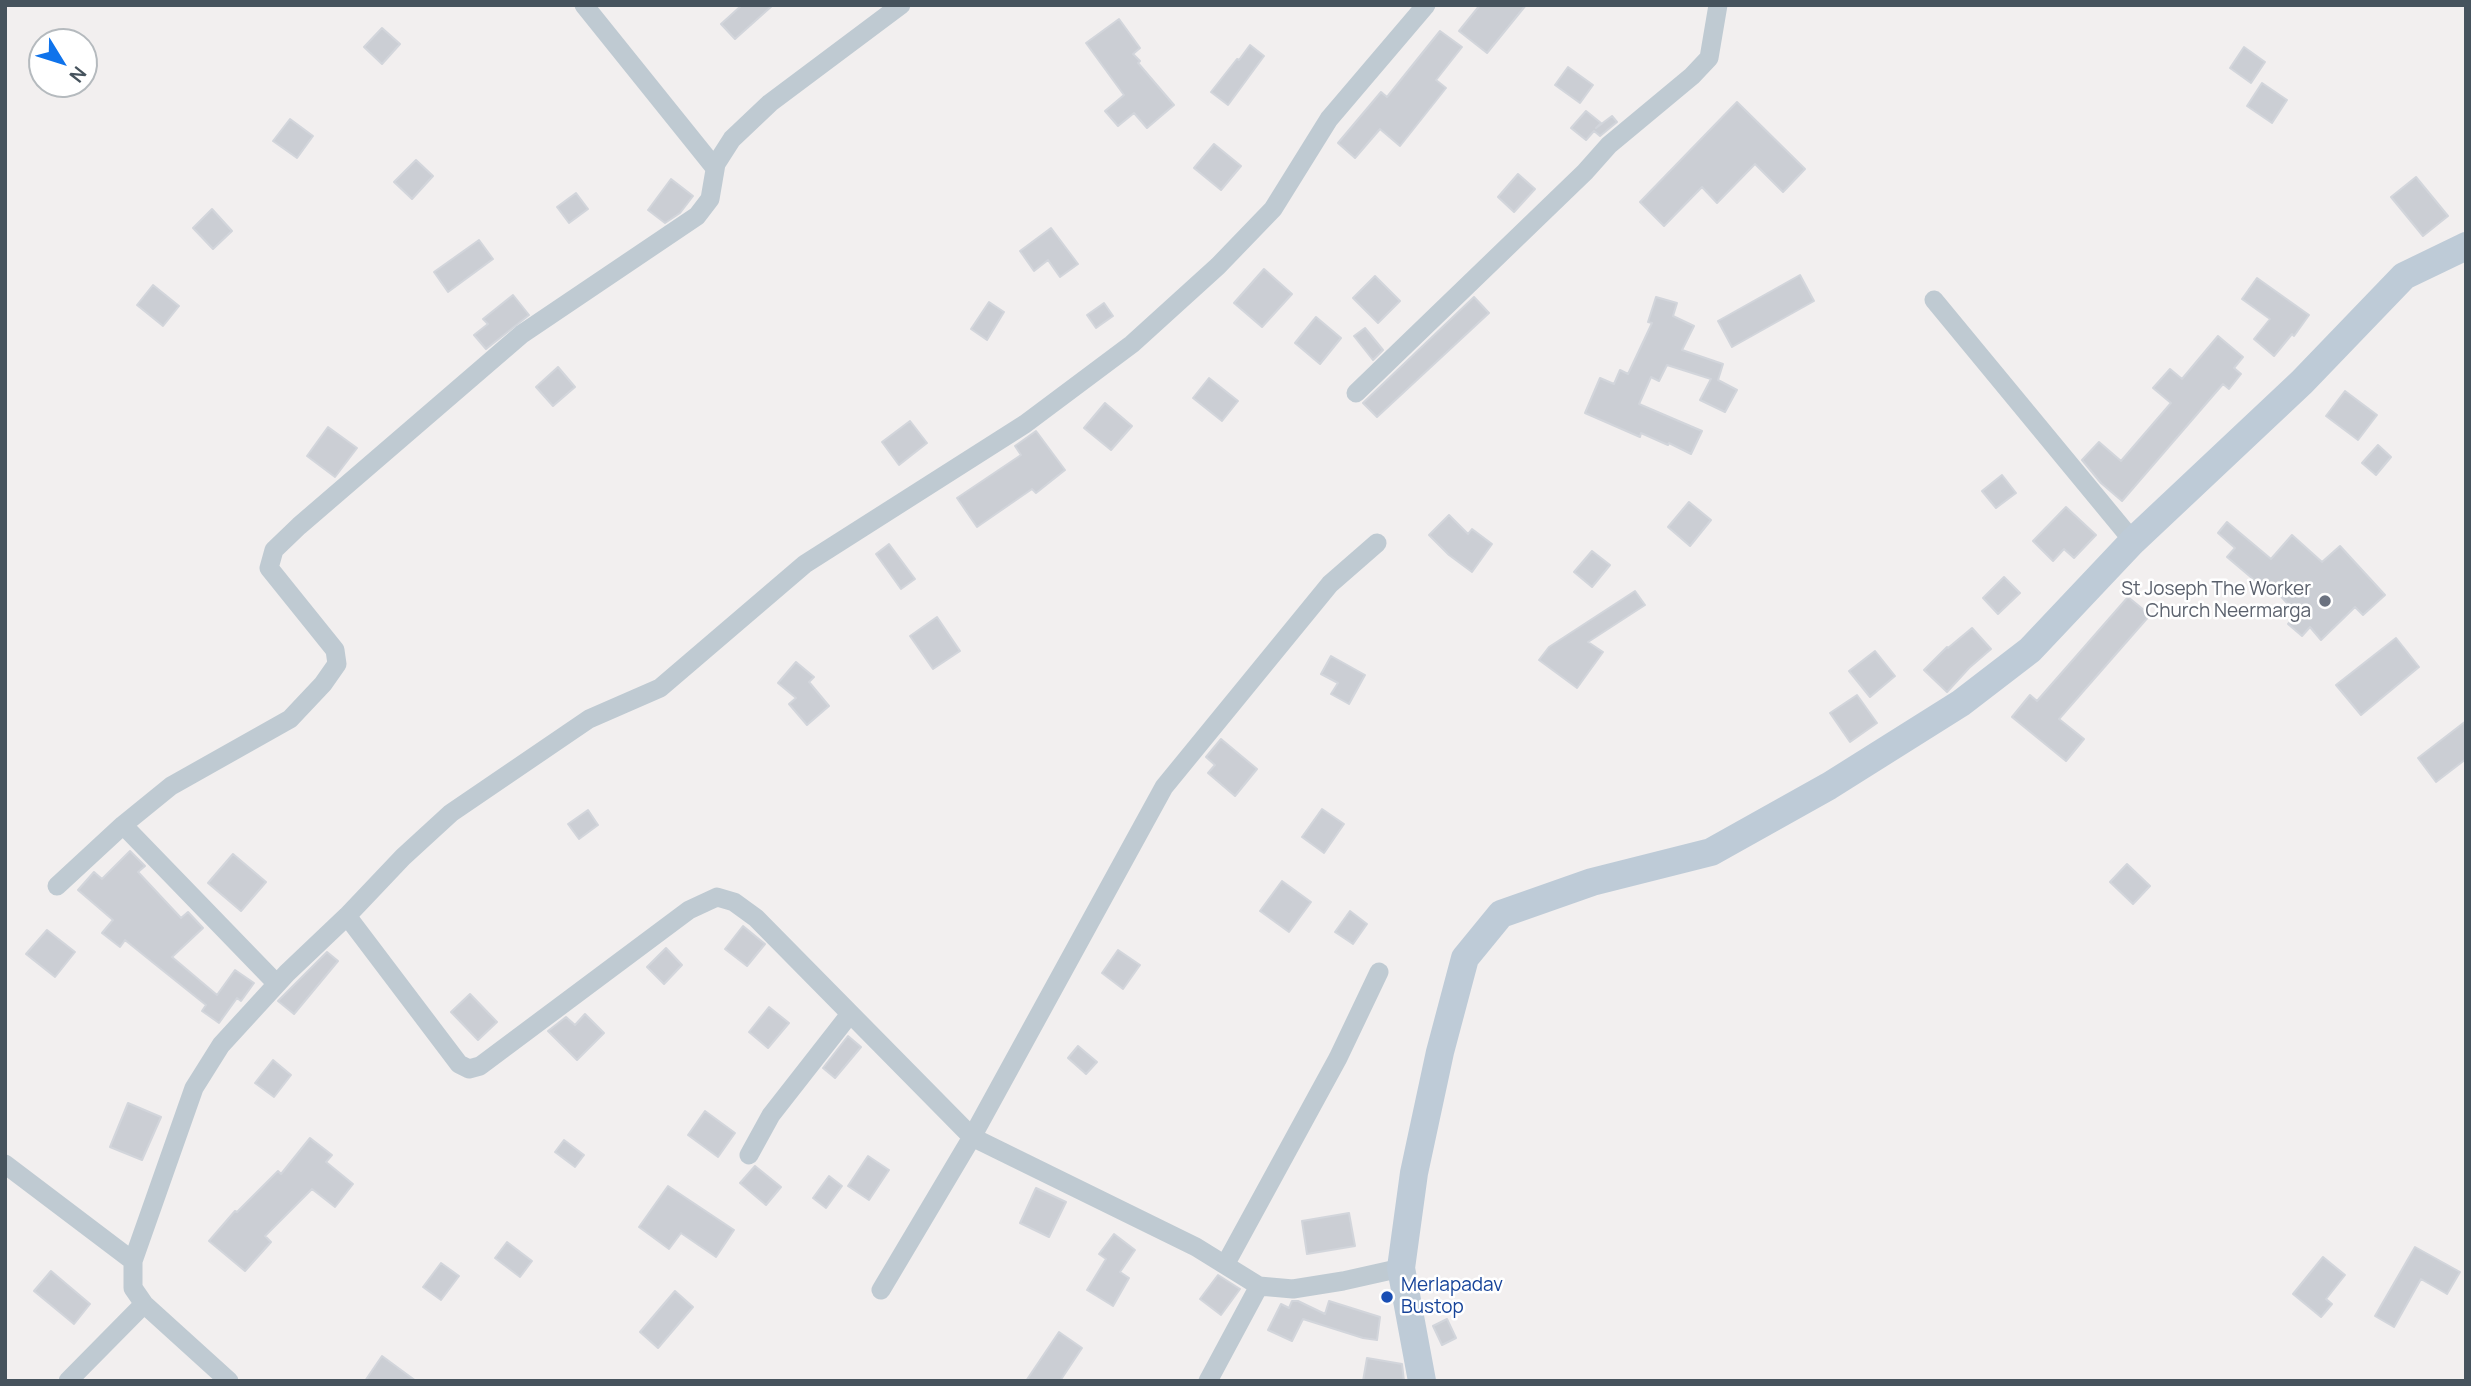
<!DOCTYPE html>
<html>
<head>
<meta charset="utf-8">
<style>
	body { margin:0 }
	#map { position:relative; width:2471px; height:1386px; overflow:hidden; background:#f2efef; font-family:Manrope,sans-serif }
	canvas { display:block }
	.frame { position:absolute; inset:0; border:7px solid #46535d; pointer-events:none }
	.north { position:absolute; left:28px; top:28px; width:70px; height:70px; box-sizing:border-box; background:#fff; border:2px solid #b5babe; border-radius:50%; rotate:128deg; font-size:19px; font-weight:700; line-height:28px; text-align:center; color:#46535d }
	.north::after { content:''; display:block; margin:auto; width:24px; height:32px; background:#0f73eb; clip-path:polygon(50% 0,100% 100%,50% 72%,0 100%) }
</style>
</head>
<body>
<div id="map">
<canvas width="2471" height="1386"></canvas>
<div class="frame"></div>
<div class="north">N</div>
</div>
<script>
const context = document.querySelector('canvas').getContext('2d');
context.lineJoin = 'round';
function paint(path, color) { context.fillStyle = color; context.fill(path, 'evenodd'); }
function trace(path, color, width, dash) { context.strokeStyle = color; context.lineWidth = width; context.lineCap = dash ? 'butt' : 'round'; context.setLineDash(dash || []); context.stroke(path); }
function write(font, color, halo, rows, align = 'center') {
  context.font = font + ' Manrope,sans-serif'; context.lineWidth = 5; context.setLineDash([]); context.textBaseline = 'middle'; context.strokeStyle = halo; context.fillStyle = color; for (const [text, x, y, turn = 0] of rows) {
    context.save(); context.translate(x, y); context.rotate((+turn || 0) * Math.PI / 180); context.textAlign = isNaN(turn) ? turn : align; if (halo) context.strokeText(text, 0, 0); context.fillText(text, 0, 0); context.restore();
  }
}
const building = new Path2D(`
	M 742,5 L 773,5 L 735,39 L 721,24 Z
	M 1480,5 L 1526,5 L 1487,53 L 1459,31 Z
	M 1119,19 L 1140,48 L 1133,54 L 1140,61 L 1138,63 L 1174,105 L 1147,128 L 1134,113 L 1118,126 L 1105,111 L 1124,95 L 1086,43 Z
	M 382,28 L 400,44 L 382,64 L 364,47 Z
	M 1440,31 L 1462,47 L 1436,80 L 1446,88 L 1400,146 L 1380,129 L 1355,158 L 1338,143 L 1381,92 L 1387,97 Z
	M 1250,45 L 1264,56 L 1228,105 L 1211,92 L 1237,59 L 1239,60 Z
	M 2244,47 L 2265,62 L 2251,83 L 2230,68 Z
	M 1568,67 L 1593,85 L 1580,103 L 1555,85 Z
	M 2262,83 L 2287,100 L 2272,123 L 2247,106 Z
	M 1737,102 L 1805,169 L 1783,192 L 1755,164 L 1717,203 L 1702,187 L 1664,226 L 1640,202 Z
	M 1586,111 L 1601,123 L 1596,128 L 1612,116 L 1617,122 L 1600,136 L 1594,131 L 1586,140 L 1571,128 Z
	M 290,119 L 313,136 L 297,158 L 273,141 Z
	M 1214,144 L 1241,166 L 1221,190 L 1194,168 Z
	M 416,160 L 433,176 L 412,199 L 394,182 Z
	M 1518,174 L 1535,189 L 1514,212 L 1498,197 Z
	M 2416,177 L 2448,216 L 2423,236 L 2391,197 Z
	M 671,179 L 693,196 L 680,213 L 665,223 L 648,210 Z
	M 576,193 L 588,209 L 569,223 L 557,207 Z
	M 212,209 L 232,231 L 213,249 L 193,228 Z
	M 1051,228 L 1078,264 L 1060,277 L 1048,260 L 1034,271 L 1020,251 Z
	M 479,240 L 493,259 L 448,292 L 434,272 Z
	M 1264,269 L 1292,294 L 1262,327 L 1234,303 Z
	M 1800,275 L 1814,301 L 1732,347 L 1718,321 Z
	M 1375,276 L 1400,301 L 1378,323 L 1353,298 Z
	M 2257,278 L 2309,315 L 2294,336 L 2292,334 L 2274,356 L 2254,339 L 2270,319 L 2242,299 Z
	M 153,285 L 179,306 L 163,326 L 137,305 Z
	M 513,295 L 529,315 L 486,349 L 474,335 L 488,324 L 483,319 Z
	M 1474,297 L 1489,313 L 1377,417 L 1363,403 Z
	M 1656,297 L 1677,303 L 1673,316 L 1694,326 L 1682,350 L 1723,364 L 1718,380 L 1737,390 L 1725,412 L 1700,400 L 1711,379 L 1667,365 L 1659,381 L 1651,377 L 1639,404 L 1702,431 L 1691,454 L 1669,443 L 1668,445 L 1641,433 L 1640,437 L 1585,413 L 1600,378 L 1614,384 L 1620,370 L 1628,374 L 1652,323 L 1648,322 Z
	M 989,302 L 1004,312 L 987,340 L 971,329 Z
	M 1104,303 L 1113,316 L 1096,328 L 1087,315 Z
	M 1316,317 L 1341,338 L 1320,364 L 1295,343 Z
	M 1365,328 L 1383,350 L 1373,360 L 1354,336 Z
	M 2218,336 L 2243,357 L 2234,368 L 2241,374 L 2229,389 L 2223,384 L 2122,501 L 2101,483 L 2082,460 L 2099,442 L 2121,461 L 2171,403 L 2153,388 L 2170,369 L 2182,379 Z
	M 558,367 L 575,387 L 553,406 L 536,387 Z
	M 1209,378 L 1238,401 L 1222,421 L 1193,398 Z
	M 2345,391 L 2377,415 L 2358,440 L 2326,416 Z
	M 1105,403 L 1132,426 L 1111,450 L 1084,428 Z
	M 910,421 L 927,443 L 899,465 L 882,442 Z
	M 328,427 L 357,448 L 335,477 L 307,456 Z
	M 1036,431 L 1065,470 L 1036,493 L 1032,489 L 977,527 L 957,498 L 1021,455 L 1015,446 Z
	M 2378,445 L 2391,457 L 2376,475 L 2362,463 Z
	M 2002,475 L 2016,493 L 1996,508 L 1982,491 Z
	M 1689,502 L 1711,520 L 1690,546 L 1668,527 Z
	M 2066,507 L 2096,535 L 2074,558 L 2064,549 L 2053,561 L 2033,541 Z
	M 1449,515 L 1468,534 L 1472,529 L 1492,544 L 1472,572 L 1449,555 L 1429,535 Z
	M 2227,522 L 2271,559 L 2292,535 L 2322,562 L 2340,546 L 2385,595 L 2363,615 L 2355,607 L 2321,640 L 2310,627 L 2302,636 L 2288,624 L 2297,614 L 2276,591 L 2272,595 L 2227,557 L 2235,548 L 2218,533 Z
	M 889,544 L 915,579 L 901,589 L 876,554 Z
	M 1592,551 L 1610,565 L 1592,587 L 1574,572 Z
	M 2004,577 L 2020,593 L 1998,614 L 1983,598 Z
	M 1635,591 L 1645,605 L 1588,642 L 1603,652 L 1577,688 L 1539,660 L 1549,647 Z
	M 2128,597 L 2150,615 L 2059,719 L 2084,739 L 2066,761 L 2012,717 L 2030,695 L 2037,701 Z
	M 937,617 L 960,651 L 933,669 L 910,636 Z
	M 1972,628 L 1991,649 L 1969,668 L 1947,692 L 1924,670 L 1947,647 L 1948,648 Z
	M 2396,638 L 2419,667 L 2361,715 L 2336,685 Z
	M 1875,651 L 1895,676 L 1870,697 L 1849,671 Z
	M 1331,656 L 1365,675 L 1349,704 L 1331,694 L 1338,683 L 1321,674 Z
	M 796,662 L 814,677 L 809,682 L 829,706 L 807,725 L 789,704 L 796,698 L 778,683 Z
	M 1857,695 L 1877,723 L 1850,742 L 1830,713 Z
	M 2466,721 L 2466,759 L 2436,782 L 2418,758 Z
	M 1221,739 L 1257,769 L 1235,796 L 1208,773 L 1215,765 L 1206,757 Z
	M 1322,809 L 1344,824 L 1324,853 L 1302,837 Z
	M 588,810 L 598,825 L 579,839 L 568,824 Z
	M 130,851 L 145,866 L 138,872 L 181,918 L 188,912 L 203,928 L 172,957 L 217,995 L 235,970 L 254,983 L 241,1001 L 237,998 L 219,1023 L 202,1011 L 206,1005 L 161,969 L 125,940 L 120,947 L 102,933 L 113,920 L 78,890 L 94,872 L 102,879 Z
	M 233,854 L 266,882 L 241,911 L 208,883 Z
	M 2127,864 L 2150,886 L 2133,904 L 2110,882 Z
	M 1282,881 L 1311,902 L 1289,932 L 1260,911 Z
	M 1350,911 L 1367,924 L 1353,944 L 1335,932 Z
	M 743,926 L 765,944 L 747,966 L 725,949 Z
	M 47,930 L 75,952 L 55,977 L 26,954 Z
	M 666,948 L 682,965 L 664,984 L 647,967 Z
	M 1118,950 L 1140,965 L 1123,989 L 1102,973 Z
	M 327,952 L 338,961 L 294,1014 L 278,1001 Z
	M 470,994 L 497,1022 L 478,1040 L 451,1012 Z
	M 769,1007 L 789,1023 L 768,1048 L 749,1032 Z
	M 585,1014 L 604,1033 L 577,1060 L 548,1031 L 566,1017 L 575,1025 Z
	M 848,1036 L 861,1047 L 835,1078 L 823,1068 Z
	M 1078,1046 L 1097,1062 L 1086,1074 L 1068,1058 Z
	M 273,1060 L 291,1075 L 274,1097 L 255,1083 Z
	M 128,1103 L 161,1117 L 142,1160 L 110,1147 Z
	M 705,1111 L 735,1133 L 718,1157 L 688,1135 Z
	M 310,1138 L 332,1155 L 326,1162 L 353,1184 L 335,1207 L 312,1189 L 265,1236 L 271,1242 L 245,1271 L 209,1241 L 235,1211 L 237,1212 L 278,1171 L 281,1174 Z
	M 564,1140 L 584,1155 L 575,1167 L 555,1152 Z
	M 868,1156 L 889,1170 L 869,1200 L 848,1186 Z
	M 755,1166 L 781,1187 L 766,1205 L 740,1183 Z
	M 829,1176 L 842,1186 L 826,1208 L 813,1198 Z
	M 668,1186 L 734,1230 L 716,1257 L 681,1233 L 669,1249 L 639,1227 Z
	M 1036,1188 L 1066,1202 L 1049,1237 L 1020,1223 Z
	M 1349,1213 L 1355,1246 L 1307,1254 L 1302,1221 Z
	M 1114,1234 L 1135,1250 L 1120,1272 L 1129,1278 L 1113,1306 L 1087,1290 L 1106,1259 L 1099,1254 Z
	M 507,1242 L 532,1261 L 520,1277 L 495,1258 Z
	M 2415,1247 L 2460,1272 L 2447,1294 L 2421,1279 L 2394,1327 L 2375,1316 Z
	M 2323,1257 L 2345,1275 L 2326,1299 L 2332,1304 L 2321,1317 L 2293,1294 Z
	M 441,1263 L 459,1276 L 441,1300 L 423,1287 Z
	M 51,1271 L 90,1304 L 74,1324 L 34,1291 Z
	M 1218,1275 L 1240,1289 L 1221,1315 L 1200,1299 Z
	M 675,1291 L 693,1307 L 658,1348 L 640,1332 Z
	M 1292,1301 L 1298,1301 L 1325,1314 L 1329,1301 L 1380,1317 L 1377,1340 L 1363,1338 L 1303,1319 L 1292,1341 L 1268,1330 L 1281,1304 L 1289,1308 Z
	M 1447,1319 L 1456,1338 L 1442,1345 L 1433,1326 Z
	M 1059,1332 L 1082,1348 L 1060,1381 L 1026,1381 Z
	M 382,1356 L 416,1381 L 365,1381 Z
	M 1367,1358 L 1402,1364 L 1404,1381 L 1363,1381 Z`);
paint(building, '#cbced4');
trace(building, '#d2d5db', 2);
trace(new Path2D(`
	M 584,5 L 715,168
	M 1934,300 L 2133,541
	M 1356,393 L 1585,172 L 1609,145 L 1692,76 L 1709,58 L 1718,5
	M 57,886 L 123,825
	M 347,916 L 459,1064 L 469,1069 L 480,1066 L 689,910 L 717,897 L 734,902 L 756,918 L 972,1137 L 1196,1247 L 1259,1286 L 1293,1289 L 1343,1281 L 1401,1268
	M 277,984 L 123,825 L 171,786 L 290,719 L 323,684 L 337,664 L 335,650 L 269,568 L 274,550 L 299,526 L 522,334 L 697,216 L 710,199 L 716,164 L 732,139 L 770,103 L 901,5
	M 749,1155 L 771,1115 L 850,1014
	M 5,1164 L 133,1261
	M 1225,1265 L 1338,1058 L 1379,972
	M 881,1290 L 972,1137 L 1164,787 L 1330,584 L 1377,543
	M 68,1381 L 144,1304
	M 229,1381 L 144,1304 L 133,1288 L 133,1261 L 194,1088 L 221,1045 L 287,973 L 347,916 L 403,857 L 451,813 L 589,719 L 660,688 L 805,564 L 1025,424 L 1132,344 L 1218,266 L 1273,209 L 1329,119 L 1426,5
	M 1208,1381 L 1259,1286`), '#bfcad2', 19);
trace(new Path2D(`
	M 1422,1381 L 1401,1268 L 1414,1173 L 1440,1052 L 1465,958 L 1501,914 L 1592,882 L 1711,852 L 1829,786 L 1961,703 L 2030,650 L 2133,541 L 2302,382 L 2404,276 L 2466,246`), '#becbd7', 28);
for (const [x, y, r, color] of [
	[2325,601,7,"#6b7280"],
	[1387,1297,7,"#1a4fb4"]
]) { const dot = new Path2D(); dot.arc(x, y, r, 0, 2 * Math.PI); context.fillStyle = color; context.fill(dot); trace(dot, '#fff', 2.5); }
write('19px', '#5b616d', '#fff', [
	["St Joseph The Worker",2311,590],
	["Church Neermarga",2311,612]
], 'right');
write('19px', '#164399', '#fff', [
	["Merlapadav",1401,1286],
	["Bustop",1401,1308]
], 'left');
</script>
</body>
</html>
